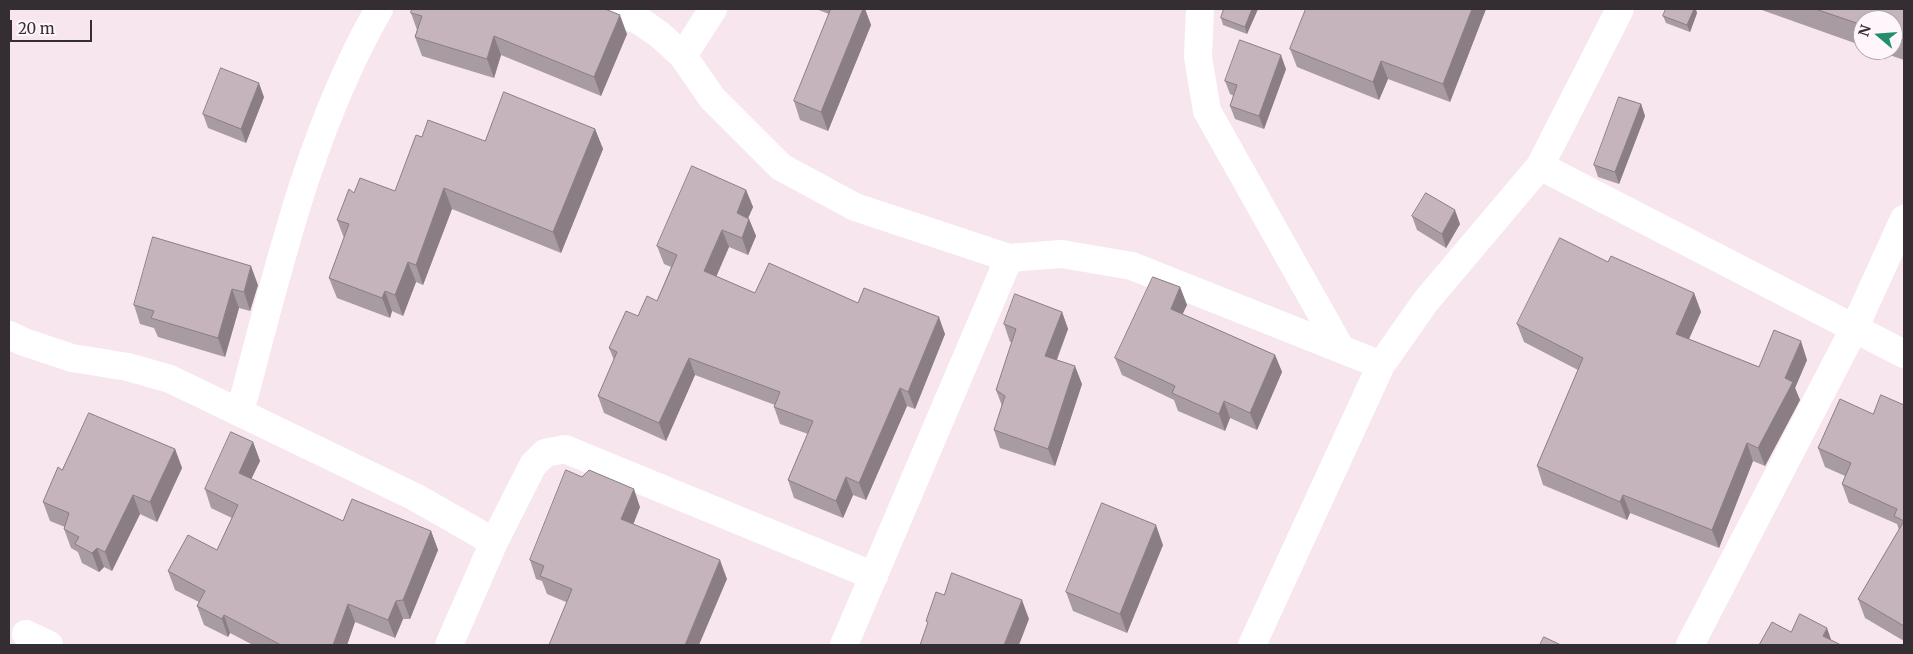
<!DOCTYPE html>
<html>
<head>
<meta charset="utf-8">
<style>
	body { margin:0 }
	#map { position:relative; width:1913px; height:654px; overflow:hidden; background:#f8e6ef; font-family:Merriweather,serif }
	canvas { display:block }
	.frame { position:absolute; inset:0; border:10px solid #342d31; pointer-events:none }
	.north { position:absolute; left:1853px; top:10px; width:50px; height:50px; box-sizing:border-box; background:#fef6fa; border:1px solid #ada6aa; border-radius:50%; rotate:288deg; font-size:14px; font-weight:700; line-height:20px; text-align:center; color:#342d31 }
	.north::after { content:''; display:block; margin:auto; width:18px; height:22px; background:#248e6c; clip-path:polygon(50% 0,100% 100%,50% 72%,0 100%) }
	.scale { position:absolute; left:10px; top:20px; width:82px; height:22px; box-sizing:border-box; border:2px solid #342d31; border-top:0; padding-left:6px; font-size:15px; line-height:18px; white-space:nowrap; color:#342d31; -webkit-text-stroke:4px #fef6fa; paint-order:stroke }
</style>
</head>
<body>
<div id="map">
<canvas width="1913" height="654"></canvas>
<div class="frame"></div>
<div class="north">N</div>
<div class="scale">20 m</div>
</div>
<script>
const context = document.querySelector('canvas').getContext('2d');
context.lineJoin = 'round';
function trace(path, color, width, dash) { context.strokeStyle = color; context.lineWidth = width; context.lineCap = dash ? 'butt' : 'round'; context.setLineDash(dash || []); context.stroke(path); }
function paint(path, color) { context.fillStyle = color; context.fill(path, 'evenodd'); }
trace(new Path2D(`
	M 610,9 L 640,21 L 660,35 L 683,56 L 712,98 L 781,167 L 855,207 L 1009,258 L 1062,254 L 1132,266 L 1381,365
	M 1200,9 L 1198,57 L 1207,111 L 1341,349
	M 683,56 L 713,9
	M 1540,166 L 1904,354
	M 9,335 L 24,342 L 72,358 L 128,367 L 170,379 L 415,497 L 494,542 L 449,645
	M 240,412 C 277,275 308,133 379,9
	M 494,542 L 533,465 L 545,453 L 565,449 L 874,576
	M 26,634 L 49,645
	M 844,645 L 1009,258
	M 1252,645 L 1381,365 L 1426,301 L 1540,166 L 1620,9
	M 1690,645 L 1854,329 L 1904,219`), '#fff', 28);
paint(new Path2D(`
	M 816,9 L 865,9 L 871,25 L 828,131 L 800,120 L 794,101 L 829,14 Z
	M 1224,9 L 1258,9 L 1247,34 L 1223,25 L 1221,18 Z
	M 1306,9 L 1486,9 L 1450,102 L 1388,79 L 1379,100 L 1297,67 L 1290,49 Z
	M 1759,9 L 1904,9 L 1904,60 L 1875,50 L 1893,50 L 1893,20 L 1863,20 L 1863,46 Z
	M 411,13 L 627,34 L 601,96 L 501,55 L 494,78 L 422,56 L 415,37 L 417,30 Z
	M 1697,13 L 1690,32 L 1666,23 L 1663,16 Z
	M 1286,69 L 1264,129 L 1235,119 L 1230,106 L 1234,96 L 1230,94 L 1225,81 Z
	M 264,97 L 246,143 L 208,128 L 203,114 Z
	M 1641,104 L 1645,116 L 1619,184 L 1598,177 L 1594,165 Z
	M 595,129 L 603,149 L 561,253 L 452,209 L 423,285 L 416,282 L 403,316 L 392,311 L 390,318 L 337,298 L 329,278 L 344,238 L 337,220 L 354,193 L 395,191 L 422,137 L 485,141 Z
	M 746,190 L 753,207 L 748,218 L 749,219 L 756,236 L 748,255 L 729,247 L 716,276 L 755,293 L 858,303 L 945,334 L 915,409 L 907,406 L 866,500 L 853,495 L 843,518 L 794,498 L 788,480 L 808,434 L 780,424 L 774,407 L 775,405 L 695,375 L 666,441 L 604,413 L 598,396 L 614,360 L 609,348 L 638,316 L 657,301 L 671,267 L 664,264 L 657,246 Z
	M 1412,216 L 1460,224 L 1446,248 L 1417,230 Z
	M 1608,262 L 1694,293 L 1701,312 L 1689,339 L 1759,367 L 1807,360 L 1795,388 L 1800,400 L 1765,466 L 1753,461 L 1719,548 L 1630,513 L 1627,520 L 1543,485 L 1537,466 L 1578,370 L 1524,342 L 1517,324 Z
	M 258,285 L 250,311 L 239,308 L 225,357 L 158,337 L 154,328 L 140,324 L 134,305 Z
	M 1180,287 L 1187,305 L 1182,314 L 1275,355 L 1282,372 L 1257,430 L 1230,418 L 1225,431 L 1178,411 L 1174,400 L 1122,375 L 1115,358 Z
	M 1062,312 L 1068,329 L 1057,360 L 1082,384 L 1055,466 L 1000,448 L 994,430 L 1002,406 L 996,390 L 1012,342 L 1010,342 L 1004,324 Z
	M 1904,405 L 1904,641 L 1865,618 L 1858,599 L 1899,530 L 1897,524 L 1849,503 L 1842,484 L 1845,476 L 1825,467 L 1818,448 L 1873,414 Z
	M 253,442 L 260,461 L 251,479 L 343,521 L 431,531 L 438,550 L 410,619 L 403,619 L 395,638 L 355,622 L 347,645 L 253,645 L 230,633 L 228,637 L 204,625 L 197,606 L 199,602 L 175,590 L 168,571 L 217,550 L 232,518 L 211,508 L 205,489 Z
	M 175,449 L 182,468 L 157,522 L 140,514 L 112,571 L 104,567 L 99,572 L 82,563 L 78,552 L 71,548 L 64,529 L 65,527 L 50,521 L 43,502 L 62,470 Z
	M 640,507 L 633,524 L 727,579 L 566,602 L 547,594 L 542,581 L 536,579 L 530,560 Z
	M 1163,545 L 1127,633 L 1073,611 L 1066,592 Z`), '#a99ba2');
paint(new Path2D(`
	M 863,9 L 865,9 L 871,25 L 828,131 L 821,112 Z
	M 1252,9 L 1258,9 L 1247,34 L 1245,27 Z
	M 1472,9 L 1486,9 L 1450,102 L 1443,84 Z
	M 1694,9 L 1696,9 L 1697,13 L 1690,32 L 1687,25 Z
	M 620,15 L 627,34 L 601,96 L 594,77 Z
	M 494,36 L 501,55 L 494,78 L 487,59 Z
	M 1281,55 L 1286,69 L 1264,129 L 1259,116 Z
	M 1381,61 L 1388,79 L 1379,100 L 1373,82 Z
	M 259,83 L 264,97 L 246,143 L 241,129 Z
	M 1641,104 L 1645,116 L 1619,184 L 1615,172 Z
	M 595,129 L 603,149 L 561,253 L 553,232 Z
	M 444,188 L 452,209 L 423,285 L 416,265 Z
	M 746,190 L 753,207 L 743,230 L 737,213 Z
	M 1455,210 L 1460,224 L 1446,248 L 1442,234 Z
	M 749,219 L 756,236 L 748,255 L 742,238 Z
	M 722,230 L 729,247 L 711,289 L 704,271 Z
	M 408,262 L 416,282 L 403,316 L 395,295 Z
	M 251,266 L 258,285 L 250,311 L 244,292 Z
	M 1180,287 L 1187,305 L 1177,326 L 1171,309 Z
	M 232,289 L 239,308 L 225,357 L 218,338 Z
	M 385,291 L 392,311 L 390,318 L 382,298 Z
	M 1694,293 L 1701,312 L 1683,352 L 1676,334 Z
	M 1062,312 L 1068,329 L 1051,374 L 1045,356 Z
	M 939,317 L 945,334 L 915,409 L 908,392 Z
	M 1801,341 L 1807,360 L 1795,388 L 1800,400 L 1765,466 L 1758,448 L 1785,378 Z
	M 1275,355 L 1282,372 L 1257,430 L 1250,413 Z
	M 689,358 L 695,375 L 666,441 L 659,423 Z
	M 1075,366 L 1082,384 L 1055,466 L 1048,449 Z
	M 900,388 L 907,406 L 866,500 L 859,483 Z
	M 1224,401 L 1230,418 L 1225,431 L 1219,414 Z
	M 253,442 L 260,461 L 245,492 L 239,473 Z
	M 1747,443 L 1753,461 L 1719,548 L 1712,530 Z
	M 175,449 L 182,468 L 157,522 L 150,502 Z
	M 846,477 L 853,495 L 843,518 L 836,501 Z
	M 634,489 L 640,507 L 628,538 L 621,519 Z
	M 133,495 L 140,514 L 112,571 L 105,552 Z
	M 1623,495 L 1630,513 L 1627,520 L 1620,502 Z
	M 1156,525 L 1163,545 L 1127,633 L 1120,614 Z
	M 431,531 L 438,550 L 410,619 L 403,600 Z
	M 97,548 L 104,567 L 99,572 L 92,553 Z
	M 720,560 L 727,579 L 699,645 L 685,645 Z
	M 1022,600 L 1029,619 L 1019,645 L 1004,645 Z
	M 396,601 L 403,619 L 395,638 L 388,620 Z
	M 348,604 L 355,622 L 347,645 L 333,645 Z
	M 224,615 L 230,633 L 228,637 L 222,619 Z
	M 1827,628 L 1833,645 L 1823,636 Z`), '#8a7e84');
const building = new Path2D(`
	M 412,9 L 605,9 L 620,15 L 594,77 L 494,36 L 487,59 L 415,37 L 422,16 L 411,13 Z
	M 831,9 L 863,9 L 821,112 L 794,101 Z
	M 1224,9 L 1252,9 L 1245,27 L 1221,18 Z
	M 1306,9 L 1472,9 L 1443,84 L 1381,61 L 1373,82 L 1290,49 Z
	M 1666,9 L 1694,9 L 1687,25 L 1663,16 Z
	M 1816,9 L 1904,9 L 1904,40 L 1893,36 L 1893,20 L 1863,20 L 1863,25 Z
	M 1240,40 L 1281,55 L 1259,116 L 1230,106 L 1237,85 L 1225,81 Z
	M 221,68 L 259,83 L 241,129 L 203,114 Z
	M 504,92 L 595,129 L 553,232 L 444,188 L 416,265 L 408,262 L 395,295 L 385,291 L 382,298 L 329,278 L 349,224 L 337,220 L 349,189 L 354,193 L 360,178 L 395,191 L 416,135 L 422,137 L 428,120 L 485,141 Z
	M 1619,97 L 1641,104 L 1615,172 L 1594,165 Z
	M 692,166 L 746,190 L 737,213 L 749,219 L 742,238 L 722,230 L 704,271 L 755,293 L 769,263 L 858,303 L 864,288 L 939,317 L 908,392 L 900,388 L 859,483 L 846,477 L 836,501 L 788,480 L 813,421 L 774,407 L 780,392 L 689,358 L 659,423 L 598,396 L 617,352 L 609,348 L 626,311 L 638,316 L 647,296 L 657,301 L 677,255 L 657,246 Z
	M 1426,193 L 1455,210 L 1442,234 L 1412,216 Z
	M 153,237 L 251,266 L 244,292 L 232,289 L 218,338 L 151,318 L 154,311 L 134,305 Z
	M 1560,238 L 1608,262 L 1611,256 L 1694,293 L 1676,334 L 1759,367 L 1774,330 L 1801,341 L 1785,378 L 1793,382 L 1758,448 L 1747,443 L 1712,530 L 1623,495 L 1620,502 L 1537,466 L 1583,358 L 1517,324 Z
	M 1153,277 L 1180,287 L 1171,309 L 1275,355 L 1250,413 L 1224,401 L 1219,414 L 1172,393 L 1175,386 L 1115,358 Z
	M 1015,294 L 1062,312 L 1045,356 L 1075,366 L 1048,449 L 994,430 L 1005,396 L 996,390 L 1016,329 L 1004,324 Z
	M 1881,395 L 1904,405 L 1904,626 L 1858,599 L 1904,521 L 1894,516 L 1897,509 L 1842,484 L 1851,463 L 1818,448 L 1840,399 L 1873,414 Z
	M 89,413 L 175,449 L 150,502 L 133,495 L 105,552 L 97,548 L 92,553 L 75,544 L 79,537 L 64,529 L 69,513 L 43,502 L 58,467 L 62,470 Z
	M 231,432 L 253,442 L 239,473 L 343,521 L 352,499 L 431,531 L 403,600 L 396,601 L 388,620 L 348,604 L 333,645 L 281,645 L 224,615 L 222,619 L 197,606 L 205,591 L 168,571 L 188,535 L 217,550 L 238,505 L 205,489 Z
	M 566,470 L 582,477 L 589,470 L 634,489 L 621,519 L 720,560 L 685,645 L 549,645 L 572,589 L 540,576 L 544,566 L 530,560 Z
	M 1102,503 L 1156,525 L 1120,614 L 1066,592 Z
	M 952,573 L 1022,600 L 1004,645 L 920,645 L 928,622 L 926,621 L 936,592 L 944,595 Z
	M 1800,614 L 1827,628 L 1823,636 L 1841,645 L 1759,645 L 1772,622 L 1791,632 Z
	M 1544,637 L 1561,645 L 1540,645 Z`);
paint(building, '#c5b4bc');
trace(building, '#8a7e84', 1);
</script>
</body>
</html>
